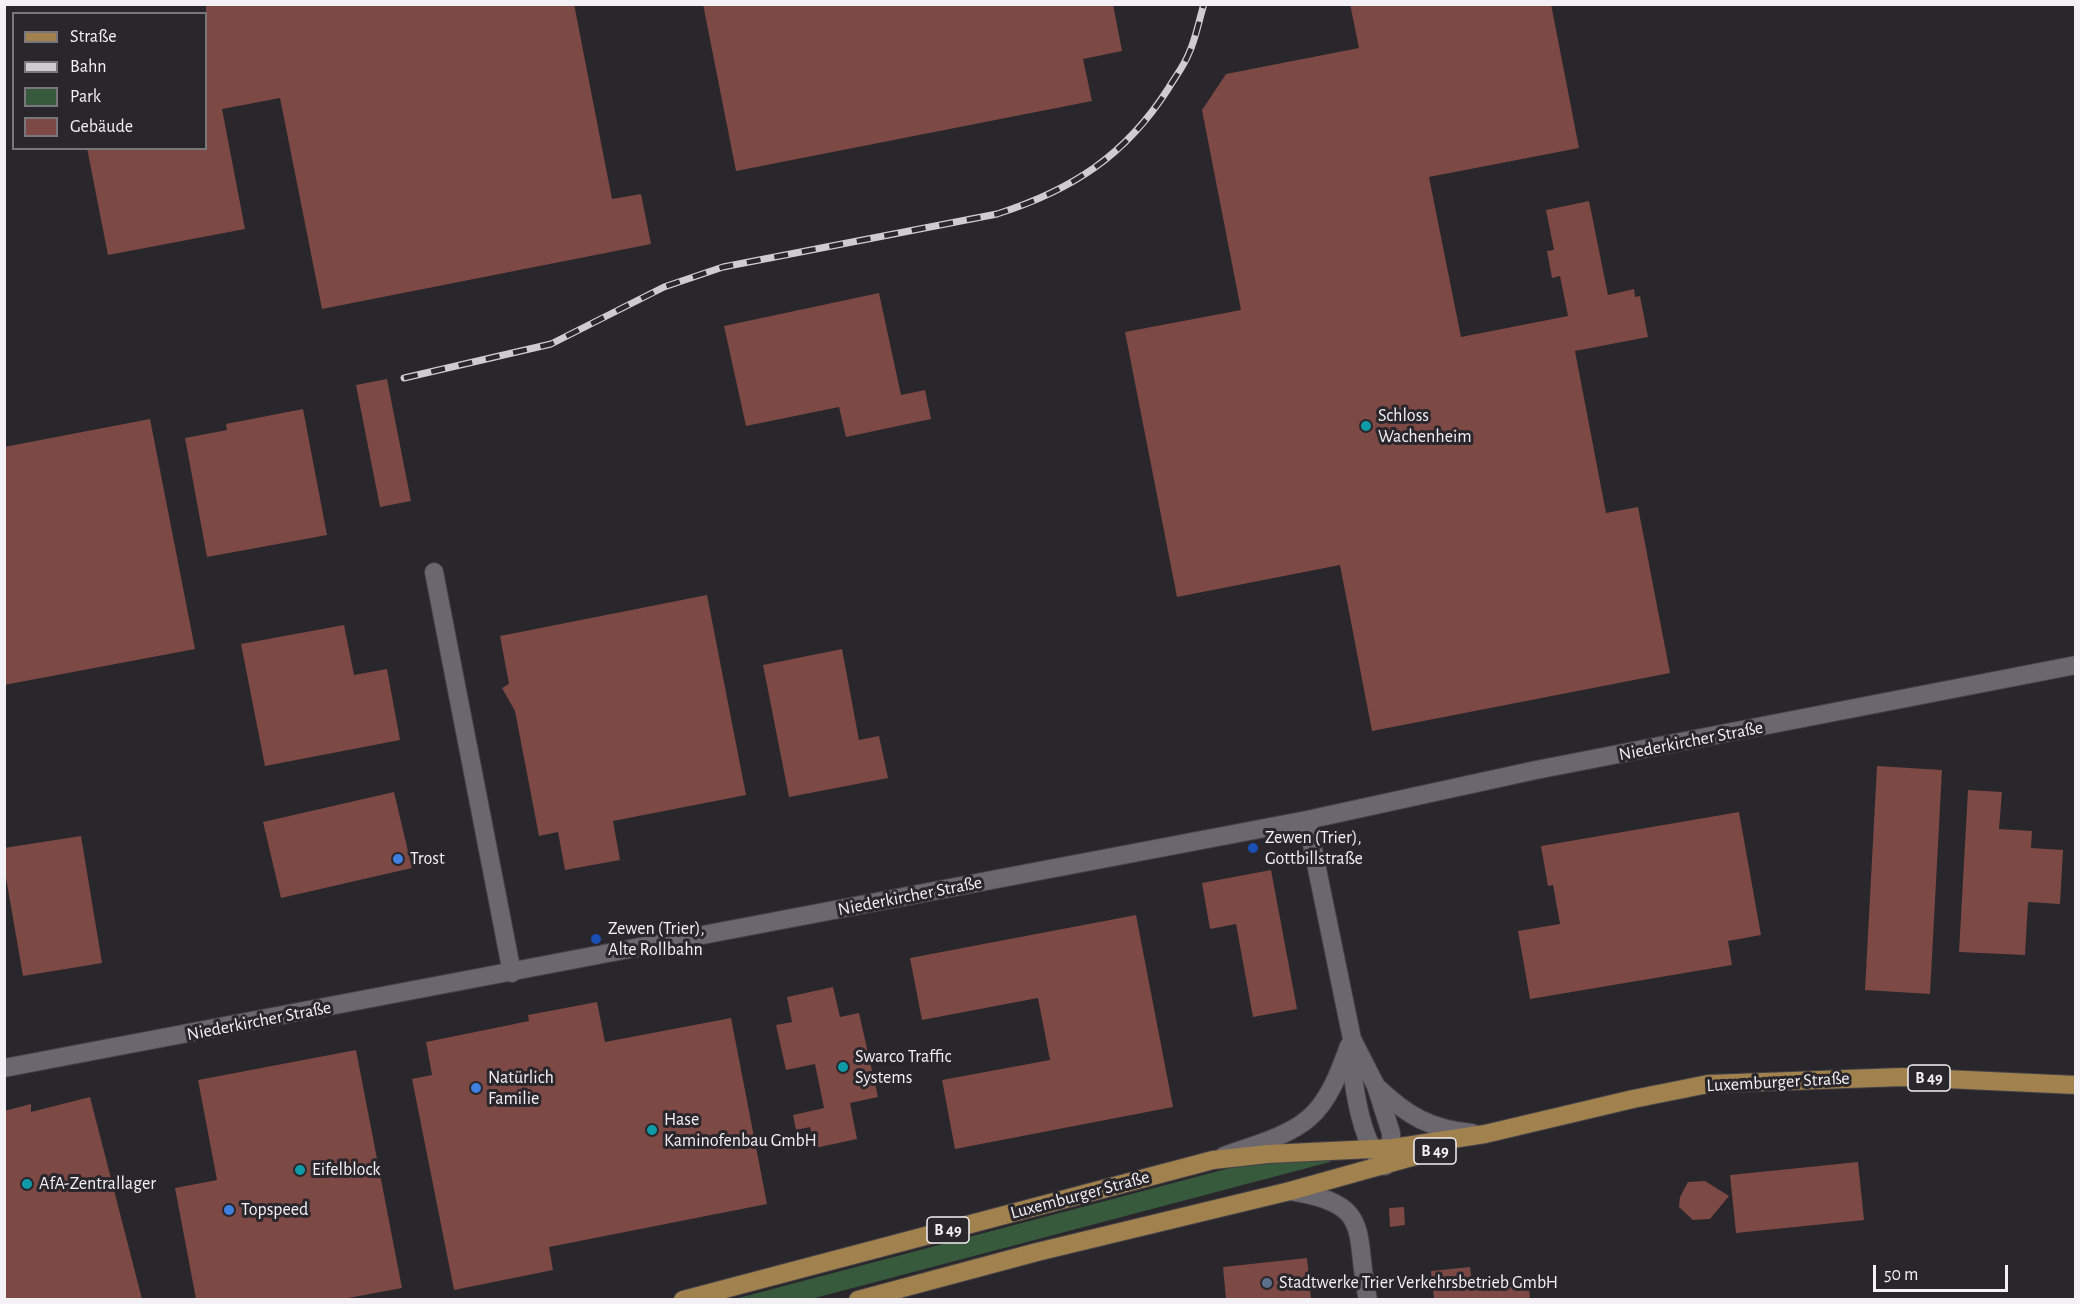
<!DOCTYPE html>
<html>
<head>
<meta charset="utf-8">
<style>
	body { margin:0 }
	#map { position:relative; width:2080px; height:1304px; overflow:hidden; background:#29262c; font-family:"Alegreya Sans",sans-serif }
	canvas { display:block }
	.frame { position:absolute; inset:0; border:6px solid #f3f1f5; pointer-events:none }
	.legend { position:absolute; left:12px; top:12px; width:195px; height:138px; box-sizing:border-box; background:#29262c; border:2px solid #7a777c; margin:0; padding:8px 10px; list-style:none; font-size:18px; color:#f3f1f5 }
	.legend li { display:flex; align-items:center; gap:12px; height:30px }
	.legend b { width:30px; border:2px solid #7a777c }
	.scale { position:absolute; left:1873px; top:1265px; width:135px; height:27px; box-sizing:border-box; border:3px solid #f3f1f5; border-top:0; padding-left:8px; font-size:18px; line-height:21px; white-space:nowrap; color:#f3f1f5; -webkit-text-stroke:4px #29262c; paint-order:stroke }
</style>
</head>
<body>
<div id="map">
<canvas width="2080" height="1304"></canvas>
<div class="frame"></div>
<ul class="legend">
<li><b style="height:8px;background:#a1814e"></b>Straße</li>
<li><b style="height:8px;background:#ceccd0"></b>Bahn</li>
<li><b style="height:16px;background:#375a3d"></b>Park</li>
<li><b style="height:16px;background:#7c4944"></b>Gebäude</li>
</ul>
<div class="scale">50 m</div>
</div>
<script>
const context = document.querySelector('canvas').getContext('2d');
context.lineJoin = 'round';
function paint(path, color) { context.fillStyle = color; context.fill(path, 'evenodd'); }
function trace(path, color, width, dash) { context.strokeStyle = color; context.lineWidth = width; context.lineCap = dash ? 'butt' : 'round'; context.setLineDash(dash || []); context.stroke(path); }
function write(font, color, halo, rows, align = 'center') {
  context.font = font + ' "Alegreya Sans",sans-serif'; context.lineWidth = 6; context.setLineDash([]); context.textBaseline = 'middle'; context.strokeStyle = halo; context.fillStyle = color; for (const [text, x, y, turn = 0] of rows) {
    context.save(); context.translate(x, y); context.rotate((+turn || 0) * Math.PI / 180); context.textAlign = isNaN(turn) ? turn : align; if (halo) context.strokeText(text, 0, 0); context.fillText(text, 0, 0); context.restore();
  }
}
paint(new Path2D(`
	M 1329,1158 L 1332,1160 L 1330,1162 L 811,1299 L 731,1300 L 1241,1165 Z`), '#375a3d');
paint(new Path2D(`
	M 206,4 L 574,4 L 612,199 L 641,194 L 651,244 L 322,309 L 280,98 L 222,109 L 245,229 L 108,255 L 87,148 L 206,148 Z
	M 703,4 L 1113,4 L 1122,51 L 1083,59 L 1092,101 L 736,171 Z
	M 1350,4 L 1551,4 L 1579,148 L 1429,177 L 1461,337 L 1568,316 L 1560,276 L 1552,278 L 1547,251 L 1554,250 L 1546,210 L 1589,201 L 1608,295 L 1634,289 L 1635,297 L 1640,296 L 1648,337 L 1575,351 L 1606,513 L 1638,507 L 1670,673 L 1372,731 L 1340,565 L 1177,597 L 1125,332 L 1241,310 L 1202,110 L 1226,74 L 1359,48 Z
	M 879,293 L 901,395 L 925,390 L 931,419 L 846,437 L 839,407 L 746,426 L 724,326 Z
	M 387,379 L 411,501 L 380,507 L 356,385 Z
	M 303,409 L 327,535 L 207,557 L 185,438 L 227,430 L 226,424 Z
	M 150,419 L 195,649 L 4,685 L 4,447 Z
	M 707,595 L 746,795 L 613,821 L 620,860 L 565,870 L 558,832 L 539,836 L 515,711 L 502,688 L 509,684 L 500,636 Z
	M 344,625 L 354,675 L 387,669 L 400,740 L 265,766 L 241,644 Z
	M 842,649 L 859,740 L 879,736 L 888,778 L 789,797 L 763,665 Z
	M 1877,766 L 1942,770 L 1930,994 L 1865,990 Z
	M 1968,790 L 2002,792 L 1999,829 L 2032,831 L 2031,848 L 2063,850 L 2060,904 L 2028,902 L 2025,955 L 1959,952 Z
	M 394,792 L 412,868 L 281,898 L 263,822 Z
	M 1739,812 L 1761,935 L 1728,941 L 1732,965 L 1530,999 L 1518,931 L 1560,924 L 1553,885 L 1548,886 L 1541,846 Z
	M 81,836 L 102,963 L 23,976 L 4,866 L 4,848 Z
	M 1271,870 L 1297,1009 L 1253,1017 L 1236,924 L 1210,929 L 1202,883 Z
	M 1136,915 L 1173,1107 L 955,1149 L 942,1080 L 1050,1060 L 1038,998 L 922,1020 L 910,958 Z
	M 833,987 L 840,1017 L 859,1013 L 878,1097 L 850,1103 L 857,1139 L 815,1148 L 810,1127 L 796,1130 L 793,1115 L 824,1108 L 815,1064 L 786,1070 L 776,1025 L 792,1022 L 787,997 Z
	M 597,1002 L 605,1042 L 731,1018 L 767,1204 L 549,1247 L 553,1270 L 454,1290 L 412,1079 L 432,1075 L 426,1042 L 529,1021 L 528,1015 Z
	M 356,1050 L 402,1288 L 343,1299 L 196,1299 L 175,1188 L 217,1180 L 198,1080 Z
	M 90,1097 L 142,1299 L 4,1299 L 4,1111 L 31,1104 L 31,1112 Z
	M 1858,1162 L 1864,1220 L 1736,1233 L 1730,1175 Z
	M 1705,1181 L 1729,1196 L 1710,1219 L 1693,1220 L 1679,1207 L 1680,1197 L 1688,1182 Z
	M 1404,1207 L 1405,1225 L 1390,1227 L 1389,1208 Z
	M 1307,1258 L 1311,1299 L 1226,1299 L 1223,1267 Z
	M 1470,1267 L 1472,1282 L 1528,1277 L 1530,1299 L 1434,1299 L 1431,1271 Z`), '#7c4944');
const minor = new Path2D(`
	M 434,572 L 512,973
	M 1307,820 L 1352,1039 L 1376,1086 L 1391,1133 L 1392,1153 L 1385,1166 C 1359,1142 1350,1073 1352,1039
	M 4,1068 L 1307,820 L 1536,770 L 2076,665
	M 1378,1088 C 1408,1116 1430,1129 1472,1133
	M 1224,1156 C 1251,1146 1287,1137 1309,1118 C 1329,1101 1340,1071 1349,1046
	M 1290,1191 C 1376,1204 1353,1233 1368,1300`);
const major = new Path2D(`
	M 683,1300 L 1213,1160 L 1268,1154 L 1393,1148 L 1485,1134 L 1633,1099 L 1708,1084 L 1902,1077 L 2076,1085
	M 858,1300 L 1037,1252 L 1290,1191 L 1444,1148`);
trace(minor, '#444146', 20);
trace(major, '#444146', 20);
trace(minor, '#6b676e', 18);
trace(major, '#a1814e', 18);
const rail = new Path2D(`
	M 404,378 L 551,344 L 664,287 L 723,267 L 997,214 C 1072,190 1125,156 1168,89 C 1175,77 1184,66 1189,53 C 1196,38 1199,20 1204,4`);
trace(rail, '#ceccd0', 7);
trace(rail, '#29262c', 4.5, [14]);
for (const [x, y, r, color] of [
	[1366,426,6,"#0f9aa8"],
	[1253,848,6,"#1a4fb4"],
	[398,859,6,"#3f7fe0"],
	[596,939,6,"#1a4fb4"],
	[843,1067,6,"#0f9aa8"],
	[476,1088,6,"#3f7fe0"],
	[652,1130,6,"#0f9aa8"],
	[300,1170,6,"#0f9aa8"],
	[27,1184,6,"#0f9aa8"],
	[229,1210,6,"#3f7fe0"],
	[1267,1283,6,"#5c6f8a"]
]) { const dot = new Path2D(); dot.arc(x, y, r, 0, 2 * Math.PI); context.fillStyle = color; context.fill(dot); trace(dot, '#29262c', 2); }
for (const [x, y, w] of [
	[1929,1078,42],
	[1435,1151,42],
	[948,1230,42]
]) { const box = new Path2D(); box.roundRect(x - w / 2, y - 13, w, 26, 4.5); context.fillStyle = '#29262c'; context.fill(box); trace(box, '#f3f1f5', 1.5); }
write('bold 16px', '#f3f1f5', null, [
	["B 49",1929,1078],
	["B 49",1435,1151],
	["B 49",948,1230]
]);
write('18px', '#f3f1f5', '#29262c', [
	["Schloss",1378,416],
	["Wachenheim",1378,437],
	["Zewen (Trier),",1265,838],
	["Gottbillstraße",1265,859],
	["Trost",410,859],
	["Zewen (Trier),",608,929],
	["Alte Rollbahn",608,950],
	["Swarco Traffic",855,1057],
	["Systems",855,1078],
	["Natürlich",488,1078],
	["Familie",488,1099],
	["Hase",664,1120],
	["Kaminofenbau GmbH",664,1141],
	["Eifelblock",312,1170],
	["AfA-Zentrallager",39,1184],
	["Topspeed",241,1210],
	["Stadtwerke Trier Verkehrsbetrieb GmbH",1279,1283]
], 'left');
write('18px', '#f3f1f5', '#29262c', [
	["Niederkircher Straße",1691,741,-11],
	["Niederkircher Straße",910,896,-11],
	["Niederkircher Straße",259,1021,-11],
	["Luxemburger Straße",1778,1082,-3],
	["Luxemburger Straße",1080,1195,-15]
]);
</script>
</body>
</html>
